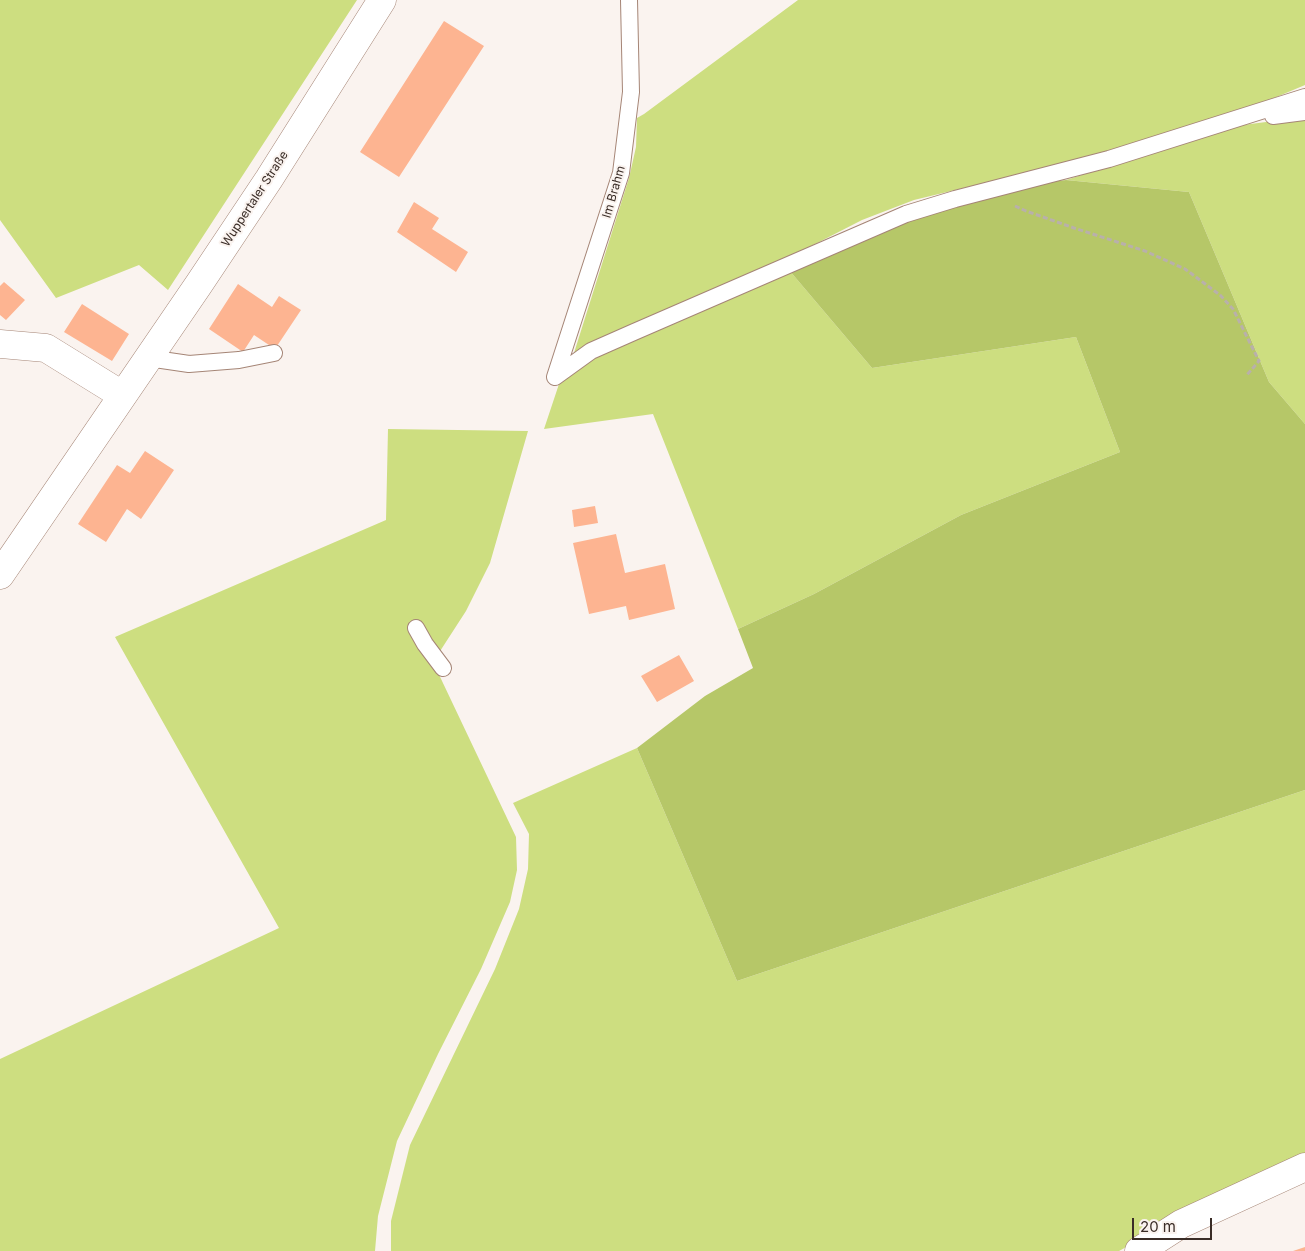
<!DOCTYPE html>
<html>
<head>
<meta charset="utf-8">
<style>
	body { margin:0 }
	#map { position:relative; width:1305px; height:1251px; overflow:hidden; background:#faf3ef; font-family:Inter,sans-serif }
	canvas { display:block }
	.scale { position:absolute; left:1132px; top:1218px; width:80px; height:22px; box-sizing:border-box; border:2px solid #3a2d27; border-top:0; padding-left:6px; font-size:15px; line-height:18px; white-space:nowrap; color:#3a2d27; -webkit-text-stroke:4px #faf3ef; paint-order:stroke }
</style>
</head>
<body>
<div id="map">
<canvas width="1305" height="1251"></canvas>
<div class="scale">20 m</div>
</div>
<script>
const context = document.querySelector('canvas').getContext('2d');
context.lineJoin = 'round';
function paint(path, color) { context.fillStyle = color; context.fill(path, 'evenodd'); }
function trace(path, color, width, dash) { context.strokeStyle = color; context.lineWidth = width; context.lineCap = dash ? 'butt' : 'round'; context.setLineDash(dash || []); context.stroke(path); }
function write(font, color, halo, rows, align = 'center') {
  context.font = font + ' Inter,sans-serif'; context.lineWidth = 4; context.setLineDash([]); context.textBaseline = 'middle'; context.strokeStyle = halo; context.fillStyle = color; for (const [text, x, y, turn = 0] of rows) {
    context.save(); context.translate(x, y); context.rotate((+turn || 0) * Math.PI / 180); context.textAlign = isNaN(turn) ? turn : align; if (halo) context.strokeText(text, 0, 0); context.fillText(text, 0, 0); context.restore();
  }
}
paint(new Path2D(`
	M 0,0 L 357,0 L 168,290 L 139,265 L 56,298 L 0,220 Z
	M 798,0 L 1305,0 L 1305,85 L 1267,101 L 1075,161 L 914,200 L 862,220 L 786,259 L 599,340 L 574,353 L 629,178 L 636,147 L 637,118 L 644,114 Z
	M 1305,117 L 1305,424 L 1269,382 L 1189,192 L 1066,180 L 1235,126 Z
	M 789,270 L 872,368 L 1076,337 L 1120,452 L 961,515 L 814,594 L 738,629 L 653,414 L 544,429 L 560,381 L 594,357 Z
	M 388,429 L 528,431 L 490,563 L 466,611 L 433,662 L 516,837 L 517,870 L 510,902 L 481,969 L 438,1054 L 397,1141 L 378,1216 L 375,1251 L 0,1251 L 0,1059 L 279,928 L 115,637 L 386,520 Z
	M 637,748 L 737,981 L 1305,790 L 1305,1156 L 1243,1183 L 1119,1251 L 391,1251 L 391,1221 L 410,1145 L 495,969 L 519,909 L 528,869 L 529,834 L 513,803 Z`), '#cdde80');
paint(new Path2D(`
	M 1066,180 L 1189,192 L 1269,382 L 1305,424 L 1305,790 L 737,981 L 637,748 L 705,696 L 753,668 L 738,629 L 814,594 L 961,515 L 1120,452 L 1076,337 L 872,368 L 789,270 L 864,237 L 937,212 L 1038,183 Z`), '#b6c768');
paint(new Path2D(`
	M 444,21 L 484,46 L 399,177 L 360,152 Z
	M 414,202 L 439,218 L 432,229 L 468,252 L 456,272 L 397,232 Z
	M 4,282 L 25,300 L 6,320 L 0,315 L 0,286 Z
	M 238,284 L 272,307 L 279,296 L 301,310 L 275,349 L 254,335 L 243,352 L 209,329 Z
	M 82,304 L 129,334 L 112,361 L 64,332 Z
	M 145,451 L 174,470 L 141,519 L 127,509 L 106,542 L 78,524 L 117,465 L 130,473 Z
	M 595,506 L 598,523 L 574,527 L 572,510 Z
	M 616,534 L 625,573 L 665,564 L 675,609 L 629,620 L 626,606 L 589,614 L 573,543 Z
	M 679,655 L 694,681 L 657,702 L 641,676 Z
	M 1305,1247 L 1305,1251 L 1293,1251 Z`), '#fdb491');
const service = new Path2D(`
	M 1273,116 L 1305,112
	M 148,358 L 189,364 L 239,360 L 274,353
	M 555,377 L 591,351 L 634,332 L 906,214 L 955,199 L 1109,159 L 1305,97
	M 555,377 L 621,173 L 631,92 L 629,0
	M 416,628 L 425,644 L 443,668`);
const minor = new Path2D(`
	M 0,344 L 46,348 L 122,395`);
const tertiary = new Path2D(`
	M 1139,1251 L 1181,1224 L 1305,1167`);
const secondary = new Path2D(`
	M 0,575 L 199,284 L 269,179 L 382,0`);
trace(service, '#a58576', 18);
trace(minor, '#a58576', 29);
trace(tertiary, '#a58576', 29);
trace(secondary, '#a58576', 29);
trace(new Path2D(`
	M 1015,206 L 1026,211 L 1074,228 L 1145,251 L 1185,269 L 1220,295 L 1233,309 L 1259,361 L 1246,376`), '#b9b0ab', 3, [5, 2.5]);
trace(service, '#fff', 16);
trace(minor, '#fff', 28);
trace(tertiary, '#fff', 28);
trace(secondary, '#fff', 28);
write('12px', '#3a2d27', '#faf3ef', [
	["Im Brahm",614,192,-74],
	["Wuppertaler Straße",255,199,-57]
]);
</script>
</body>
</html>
